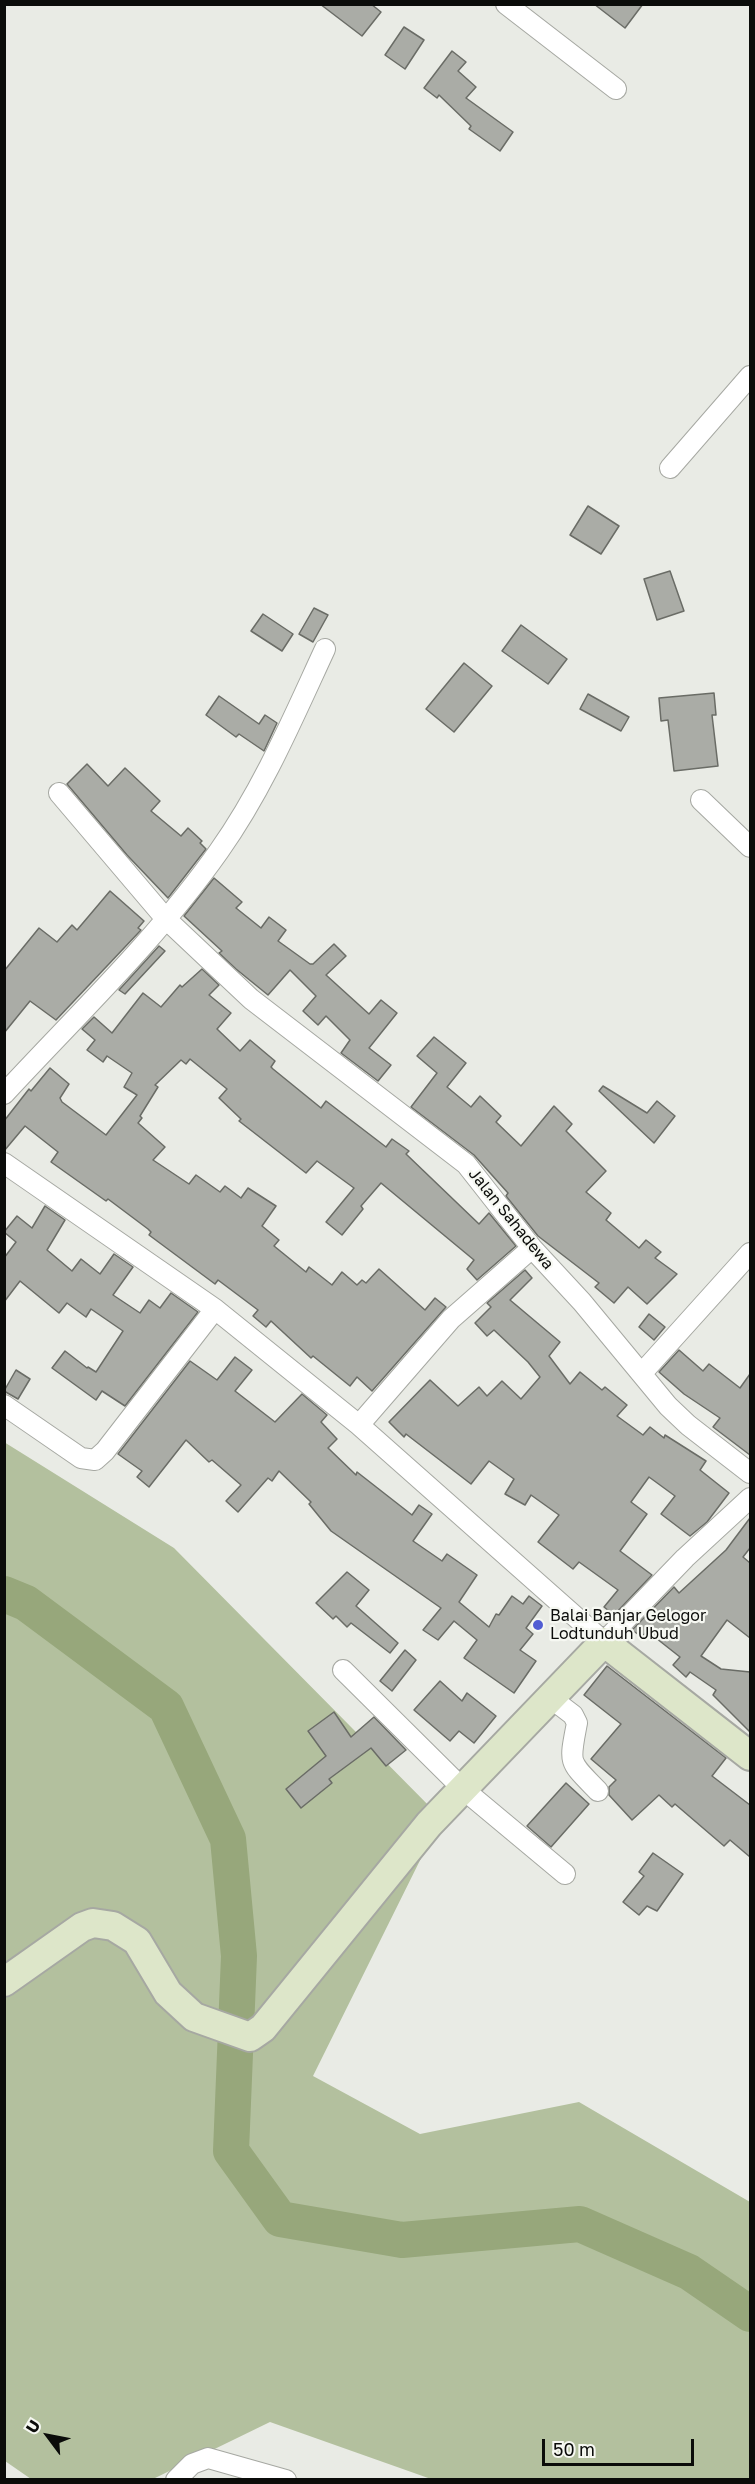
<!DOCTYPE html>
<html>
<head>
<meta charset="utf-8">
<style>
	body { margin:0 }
	#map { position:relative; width:755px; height:2484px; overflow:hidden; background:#e9ebe5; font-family:"Golos Text",sans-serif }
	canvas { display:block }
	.frame { position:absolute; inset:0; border:6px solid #0b0c0a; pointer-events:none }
	.north { position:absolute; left:18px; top:2406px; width:60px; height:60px; -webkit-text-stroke:4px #f6f8f2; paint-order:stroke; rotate:302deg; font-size:16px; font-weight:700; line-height:24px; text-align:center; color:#0b0c0a }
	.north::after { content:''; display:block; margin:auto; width:21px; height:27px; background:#0b0c0a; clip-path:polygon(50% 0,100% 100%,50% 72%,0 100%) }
	.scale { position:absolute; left:542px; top:2439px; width:152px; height:27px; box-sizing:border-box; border:3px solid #0b0c0a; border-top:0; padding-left:8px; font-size:18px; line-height:21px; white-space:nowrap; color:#0b0c0a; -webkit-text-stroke:4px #f6f8f2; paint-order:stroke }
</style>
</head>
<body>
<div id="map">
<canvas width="755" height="2484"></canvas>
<div class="frame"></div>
<div class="north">U</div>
<div class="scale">50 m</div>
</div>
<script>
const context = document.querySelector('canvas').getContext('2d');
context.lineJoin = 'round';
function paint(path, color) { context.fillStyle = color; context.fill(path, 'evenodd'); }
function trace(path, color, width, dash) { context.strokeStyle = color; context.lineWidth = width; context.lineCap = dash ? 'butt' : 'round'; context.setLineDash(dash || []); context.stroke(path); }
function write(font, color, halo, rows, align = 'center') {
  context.font = font + ' "Golos Text",sans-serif'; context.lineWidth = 4.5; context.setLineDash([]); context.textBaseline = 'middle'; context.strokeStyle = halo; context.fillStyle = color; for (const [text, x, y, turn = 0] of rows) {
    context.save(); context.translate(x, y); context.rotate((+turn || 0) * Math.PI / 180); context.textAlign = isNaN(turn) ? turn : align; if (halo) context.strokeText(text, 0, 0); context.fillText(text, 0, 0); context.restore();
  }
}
paint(new Path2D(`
	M 4,1442 L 174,1548 L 441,1818 L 313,2076 L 420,2134 L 579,2102 L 750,2202 L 750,2479 L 431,2479 L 270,2422 L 153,2479 L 31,2479 L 5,2461 Z`), '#b3c09e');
trace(new Path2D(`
	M 4,1594 L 26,1603 L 166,1707 L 228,1839 L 239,1956 L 231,2151 L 280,2219 L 402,2240 L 580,2224 L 689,2272 L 750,2314`), '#97a77b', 36);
const building = new Path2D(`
	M 320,4 L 371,4 L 381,12 L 362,36 Z
	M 594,4 L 643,4 L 625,28 Z
	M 404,27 L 424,40 L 405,69 L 385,55 Z
	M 452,51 L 466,62 L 458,71 L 476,87 L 466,98 L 513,132 L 500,151 L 469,129 L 471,126 L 439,95 L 437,98 L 424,88 Z
	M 588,506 L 619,526 L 601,554 L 570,535 Z
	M 670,571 L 684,611 L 657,620 L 644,579 Z
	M 314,608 L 328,615 L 313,642 L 299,634 Z
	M 263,614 L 293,634 L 282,651 L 251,631 Z
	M 521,625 L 567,659 L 548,684 L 502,651 Z
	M 464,663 L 492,686 L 454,732 L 426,709 Z
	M 714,693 L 716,715 L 712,715 L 718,766 L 674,771 L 668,720 L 661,721 L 659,698 Z
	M 588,694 L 629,717 L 621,731 L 580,709 Z
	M 219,696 L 259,724 L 265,715 L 277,723 L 264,751 L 239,734 L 236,737 L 206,715 Z
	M 87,764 L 108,786 L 125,768 L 160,801 L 151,811 L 181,836 L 188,828 L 202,841 L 200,843 L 206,849 L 168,898 L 127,855 L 67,784 Z
	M 214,878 L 242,902 L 236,908 L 261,928 L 269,917 L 286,930 L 278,941 L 310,964 L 313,964 L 334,944 L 346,956 L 326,975 L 369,1014 L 381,1000 L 397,1013 L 369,1048 L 391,1065 L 378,1081 L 341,1053 L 350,1040 L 326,1016 L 318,1025 L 303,1011 L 316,996 L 290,970 L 268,995 L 236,969 L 219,953 L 222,951 L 184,916 Z
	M 110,891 L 144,921 L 138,928 L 141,930 L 56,1020 L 30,1001 L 4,1033 L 4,971 L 39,928 L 57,942 L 72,925 L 77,930 Z
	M 159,946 L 165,951 L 125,994 L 119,990 Z
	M 202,969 L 219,985 L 209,995 L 231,1013 L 217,1029 L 240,1051 L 250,1040 L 275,1061 L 271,1067 L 273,1069 L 321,1108 L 326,1101 L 386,1147 L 392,1139 L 409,1151 L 406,1154 L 479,1224 L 489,1213 L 516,1246 L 477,1280 L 467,1269 L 474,1260 L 381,1183 L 361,1206 L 363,1209 L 342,1235 L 326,1222 L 354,1188 L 317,1161 L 306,1173 L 239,1121 L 241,1119 L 219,1098 L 227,1089 L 190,1059 L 186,1064 L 181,1060 L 155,1085 L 158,1087 L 140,1116 L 142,1118 L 138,1123 L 165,1147 L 153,1160 L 189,1184 L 196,1175 L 220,1192 L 225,1186 L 241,1198 L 248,1188 L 276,1206 L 262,1226 L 279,1240 L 274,1246 L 306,1272 L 309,1267 L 332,1285 L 342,1272 L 357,1285 L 362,1280 L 366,1283 L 379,1269 L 425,1310 L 435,1298 L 446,1307 L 372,1391 L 357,1377 L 350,1386 L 313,1356 L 311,1358 L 271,1321 L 266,1327 L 253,1316 L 258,1310 L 218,1280 L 215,1284 L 149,1235 L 151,1232 L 148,1229 L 108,1199 L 106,1201 L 51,1162 L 58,1152 L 25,1126 L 4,1151 L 4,1121 L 29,1089 L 31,1091 L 50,1068 L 69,1084 L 60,1098 L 62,1102 L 106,1135 L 137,1095 L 124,1087 L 132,1073 L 107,1056 L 103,1062 L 87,1050 L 95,1040 L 82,1029 L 94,1017 L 112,1033 L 143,993 L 161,1007 L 180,985 L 182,987 Z
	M 434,1037 L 466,1063 L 447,1087 L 471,1107 L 480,1096 L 501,1116 L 496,1122 L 521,1146 L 554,1106 L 572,1124 L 566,1131 L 606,1171 L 586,1192 L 611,1213 L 606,1220 L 639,1248 L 646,1240 L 661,1252 L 655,1258 L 677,1274 L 647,1304 L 628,1287 L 614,1303 L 595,1287 L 599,1283 L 538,1236 L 506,1196 L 508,1193 L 474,1155 L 411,1107 L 437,1073 L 417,1056 Z
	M 603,1086 L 647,1113 L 657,1101 L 675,1116 L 654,1143 L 599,1091 Z
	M 45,1206 L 65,1220 L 47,1250 L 72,1271 L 81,1259 L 100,1274 L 114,1254 L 133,1267 L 113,1295 L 140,1313 L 149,1300 L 160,1308 L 171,1293 L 198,1312 L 125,1406 L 102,1391 L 96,1400 L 52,1368 L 65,1351 L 87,1368 L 88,1367 L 96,1372 L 123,1331 L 91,1309 L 86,1317 L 67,1303 L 59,1313 L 20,1281 L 4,1302 L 4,1258 L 16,1242 L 4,1232 L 17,1216 L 32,1228 Z
	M 525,1270 L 532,1278 L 510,1300 L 560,1342 L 549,1356 L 570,1384 L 580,1372 L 602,1390 L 605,1387 L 627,1405 L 617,1416 L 643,1435 L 650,1427 L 664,1438 L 665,1435 L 706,1461 L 700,1470 L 729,1493 L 707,1522 L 690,1536 L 661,1514 L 675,1496 L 649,1477 L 631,1502 L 647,1514 L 620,1551 L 652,1575 L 614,1615 L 604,1607 L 618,1590 L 579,1562 L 573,1569 L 538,1542 L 559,1515 L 531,1495 L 525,1505 L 505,1494 L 514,1479 L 489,1461 L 471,1484 L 406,1434 L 404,1437 L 389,1422 L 430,1380 L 458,1406 L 479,1387 L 487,1396 L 502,1381 L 521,1399 L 540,1377 L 528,1362 L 494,1330 L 487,1336 L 475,1323 L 491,1307 L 487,1303 Z
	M 649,1314 L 665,1327 L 654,1340 L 639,1327 Z
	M 679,1350 L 703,1371 L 709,1364 L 740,1388 L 750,1374 L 750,1455 L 713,1427 L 720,1418 L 684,1394 L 659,1372 Z
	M 235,1357 L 252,1370 L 235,1391 L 275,1422 L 302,1394 L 327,1415 L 321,1422 L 337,1439 L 328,1448 L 356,1475 L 357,1472 L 412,1515 L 419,1505 L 432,1514 L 413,1541 L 442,1561 L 447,1554 L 477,1575 L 459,1602 L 489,1627 L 496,1614 L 499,1615 L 512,1596 L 523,1604 L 529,1596 L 542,1606 L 526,1628 L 533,1634 L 520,1650 L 536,1661 L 514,1693 L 464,1658 L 477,1640 L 454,1621 L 438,1640 L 423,1630 L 441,1608 L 331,1531 L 309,1504 L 311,1502 L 279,1471 L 272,1481 L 268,1478 L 238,1512 L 226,1501 L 241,1485 L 212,1460 L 209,1462 L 186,1440 L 149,1487 L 137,1477 L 142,1471 L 118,1454 L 190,1361 L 217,1380 Z
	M 16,1370 L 30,1379 L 18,1399 L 4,1391 Z
	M 750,1518 L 750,1548 L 743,1557 L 750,1563 L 750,1638 L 727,1620 L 701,1656 L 721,1669 L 750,1672 L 750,1732 L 713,1695 L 716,1690 L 690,1672 L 686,1677 L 673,1665 L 680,1657 L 647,1631 L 642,1637 L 632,1630 L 674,1587 L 679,1593 L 726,1550 Z
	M 347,1572 L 369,1590 L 356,1606 L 398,1643 L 390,1653 L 351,1623 L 347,1627 L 336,1616 L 333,1619 L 316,1603 Z
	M 405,1650 L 416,1660 L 392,1691 L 380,1681 Z
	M 607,1666 L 726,1758 L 712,1776 L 750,1805 L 750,1857 L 730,1840 L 724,1846 L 675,1804 L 672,1807 L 659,1795 L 632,1820 L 609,1795 L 609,1787 L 616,1780 L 591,1759 L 621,1724 L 584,1695 Z
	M 440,1681 L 462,1701 L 467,1693 L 496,1716 L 474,1743 L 459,1731 L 450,1741 L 414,1710 Z
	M 334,1712 L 351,1737 L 374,1717 L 406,1750 L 386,1766 L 371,1748 L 329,1779 L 332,1783 L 301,1808 L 286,1789 L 326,1756 L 308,1731 Z
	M 566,1783 L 589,1804 L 551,1847 L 527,1826 Z
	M 653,1853 L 683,1874 L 657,1911 L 647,1906 L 639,1915 L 623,1902 L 644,1876 L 639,1872 Z`);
paint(building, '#aaaca6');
trace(building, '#6a6c66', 1.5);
const street = new Path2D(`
	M 506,4 L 616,89
	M 670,468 L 750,376
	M 59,793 L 166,919 L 251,999 L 466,1164 L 532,1248 L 582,1302 L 668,1406 L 688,1425 L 750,1473
	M 701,800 L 750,847
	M 4,1094 C 77,1015 157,939 219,851 C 263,789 293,718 325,649
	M 4,1163 L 215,1309 L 359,1425 L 604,1642 L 685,1558 L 750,1498
	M 642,1373 L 750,1253
	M 4,1405 L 81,1458 L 95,1460 L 105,1451 L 215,1309
	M 359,1425 L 451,1319 L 532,1248
	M 343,1670 L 463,1789 L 565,1874
	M 552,1699 L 573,1715 L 577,1723 C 569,1765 568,1760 598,1791
	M 176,2480 L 192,2464 L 208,2458 L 286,2480`);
const secondary = new Path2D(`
	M 4,1982 L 82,1927 L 93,1923 L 113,1926 L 137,1941 L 168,1993 L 194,2017 L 250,2037 L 263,2028 L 429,1824 L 604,1642 L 750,1756`);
trace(street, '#a6a8a2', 22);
trace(secondary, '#a6a8a2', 32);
trace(street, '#fff', 20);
trace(secondary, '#dde6c9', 28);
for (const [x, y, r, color] of [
	[538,1625,6,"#515dd3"]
]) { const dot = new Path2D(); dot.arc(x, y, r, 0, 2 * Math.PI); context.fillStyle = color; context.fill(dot); trace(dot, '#f6f8f2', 2); }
write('16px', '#0b0c0a', '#f6f8f2', [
	["Jalan Sahadewa",511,1219,51]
]);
write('16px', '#0b0c0a', '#f6f8f2', [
	["Balai Banjar Gelogor",550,1616],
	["Lodtunduh Ubud",550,1634]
], 'left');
</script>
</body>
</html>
